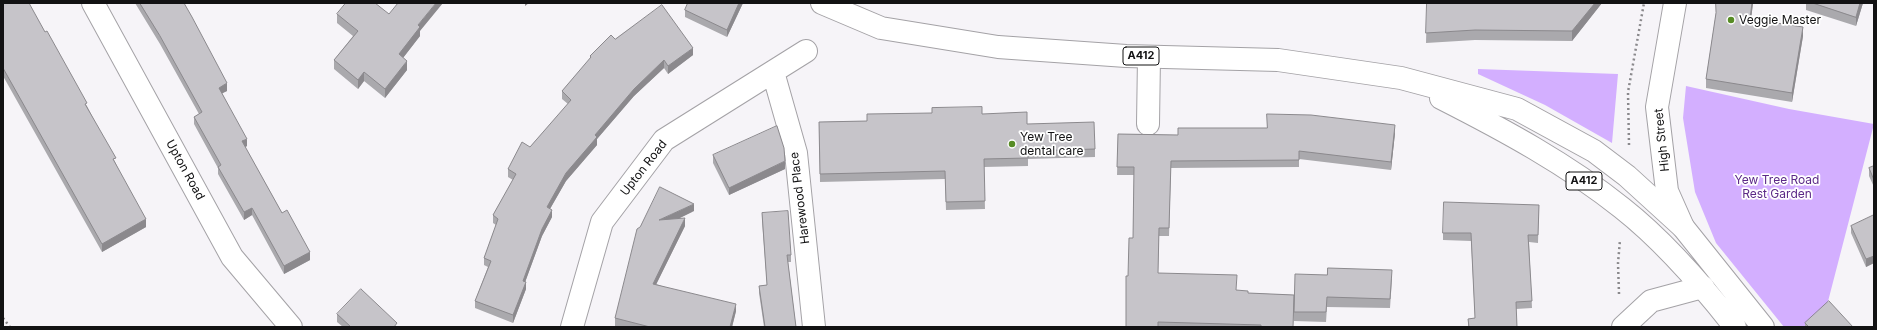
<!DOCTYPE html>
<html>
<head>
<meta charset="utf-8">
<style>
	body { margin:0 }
	#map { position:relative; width:1877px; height:330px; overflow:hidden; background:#f6f4f8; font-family:Inter,sans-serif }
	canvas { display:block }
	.frame { position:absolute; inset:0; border:4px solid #121213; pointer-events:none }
</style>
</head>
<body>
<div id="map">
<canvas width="1877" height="330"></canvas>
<div class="frame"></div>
</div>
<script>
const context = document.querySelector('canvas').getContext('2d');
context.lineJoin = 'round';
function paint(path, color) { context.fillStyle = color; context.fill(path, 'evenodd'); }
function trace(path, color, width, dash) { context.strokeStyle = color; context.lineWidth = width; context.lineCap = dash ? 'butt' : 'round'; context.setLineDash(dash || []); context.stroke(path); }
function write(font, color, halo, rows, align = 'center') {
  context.font = font + ' Inter,sans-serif'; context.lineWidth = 3.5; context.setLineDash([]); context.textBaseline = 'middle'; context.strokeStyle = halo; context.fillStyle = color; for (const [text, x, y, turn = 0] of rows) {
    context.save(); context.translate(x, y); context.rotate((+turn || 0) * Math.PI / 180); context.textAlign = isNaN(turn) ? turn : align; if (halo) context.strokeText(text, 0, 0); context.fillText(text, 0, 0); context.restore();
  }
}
paint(new Path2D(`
	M 1478,69 L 1618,74 L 1612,143 L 1545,105 L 1478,74 Z
	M 1686,86 L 1789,109 L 1874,124 L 1825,313 L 1809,327 L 1784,327 L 1716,243 L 1695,192 L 1683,118 Z`), '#d3afff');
const minor = new Path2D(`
	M 93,3 L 232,257 L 291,327
	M 1675,3 L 1657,107 L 1667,191 L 1683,227
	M 773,72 L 796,153 L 814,327
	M 1148,124 L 1149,57
	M 572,327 L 602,222 L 664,140 L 806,51
	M 1623,327 L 1651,301 L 1703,287`);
const major = new Path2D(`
	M 822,3 L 881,28 L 998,47 L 1126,56 L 1278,60 L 1401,78 L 1517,109 L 1594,151 L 1627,176 L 1683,227 L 1763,327
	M 1441,98 C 1504,130 1567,164 1622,208 C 1664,241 1702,285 1735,327`);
trace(minor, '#a4a2a6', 24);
trace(major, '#a4a2a6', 24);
trace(new Path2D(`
	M 1629,145 L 1628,92 L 1644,3
	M 1619,294 L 1618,263 L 1620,240
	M 3,318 L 10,327`), '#8a898c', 2.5, [2, 3]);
trace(minor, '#fff', 22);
trace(major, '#fff', 22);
paint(new Path2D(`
	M 3,3 L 87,106 L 116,164 L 146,227 L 102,252 L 3,76 Z
	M 135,3 L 184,3 L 227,91 L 222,93 L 247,146 L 245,147 L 282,213 L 310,260 L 284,274 L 252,215 L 244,220 L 218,174 L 218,168 L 194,124 L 194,117 L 199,114 L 160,44 Z
	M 688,3 L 743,3 L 727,37 L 685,17 L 685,10 Z
	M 1427,3 L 1602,3 L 1572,41 L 1475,40 L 1426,43 Z
	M 1716,3 L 1753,3 L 1751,19 L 1803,36 L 1792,102 L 1706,88 L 1706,79 L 1716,13 Z
	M 1806,3 L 1863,3 L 1856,26 L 1806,10 Z
	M 337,14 L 389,14 L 420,31 L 420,36 L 403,58 L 407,70 L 385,98 L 364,81 L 358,89 L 334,69 L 334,60 L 353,36 L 337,23 Z
	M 615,39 L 693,55 L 668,74 L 664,68 L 634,96 L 597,139 L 597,145 L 566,181 L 550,209 L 552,217 L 542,236 L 525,282 L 526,289 L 513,323 L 475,308 L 475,301 L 488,267 L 484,265 L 484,258 L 496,225 L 493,223 L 493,215 L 513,180 L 508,177 L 508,169 L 530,147 L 568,104 L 562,99 L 562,91 L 590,59 L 590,56 Z
	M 982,114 L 1027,124 L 1095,149 L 1095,157 L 1028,159 L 1028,166 L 984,167 L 985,209 L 946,210 L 945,179 L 820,182 L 819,122 L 867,121 Z
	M 1395,133 L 1391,170 L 1299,159 L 1299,167 L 1171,168 L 1169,236 L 1159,236 L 1158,273 L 1248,293 L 1294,295 L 1392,279 L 1390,308 L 1327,307 L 1326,322 L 1294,321 L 1294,314 L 1293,327 L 1126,327 L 1128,276 L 1133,238 L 1134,175 L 1117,175 L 1118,134 L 1178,135 Z
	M 713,155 L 785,169 L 729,195 L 713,163 Z
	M 1874,166 L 1874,187 L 1869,176 L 1869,168 Z
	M 1539,205 L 1538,243 L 1529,242 L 1532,308 L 1516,309 L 1517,327 L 1468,327 L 1468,319 L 1475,318 L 1471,241 L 1443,240 L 1443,233 Z
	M 694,211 L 678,219 L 685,226 L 656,284 L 736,311 L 732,327 L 621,327 L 615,326 L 615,318 L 640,227 Z
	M 762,213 L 791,255 L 791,262 L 788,262 L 796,327 L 764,327 L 759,293 L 759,286 L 767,285 L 762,220 Z
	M 1874,215 L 1874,263 L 1866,267 L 1851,233 L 1851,226 Z
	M 337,314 L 397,327 L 343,327 L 337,322 Z
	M 1805,323 L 1853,327 L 1805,327 Z`), '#aaa9ad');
paint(new Path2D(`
	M 436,3 L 443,3 L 420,31 L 420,36 L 399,63 L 399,54 L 418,25 Z
	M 525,3 L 529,3 L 525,6 Z
	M 739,3 L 743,3 L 727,37 L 727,30 Z
	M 1595,3 L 1602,3 L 1572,41 L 1572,31 Z
	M 1752,3 L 1753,3 L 1750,28 L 1750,19 Z
	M 1860,3 L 1863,3 L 1856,26 L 1856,17 Z
	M 1803,27 L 1803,36 L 1792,102 L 1792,93 Z
	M 693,48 L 693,55 L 668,74 L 668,66 Z
	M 664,60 L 664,68 L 634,96 L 597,139 L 597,145 L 566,181 L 547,214 L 547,207 L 566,173 L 595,135 L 634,89 Z
	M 407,61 L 407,70 L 385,98 L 385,89 Z
	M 364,72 L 364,81 L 358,89 L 358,80 Z
	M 227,83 L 227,91 L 219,95 L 219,88 Z
	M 1395,125 L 1395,133 L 1391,170 L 1391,162 Z
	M 247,139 L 247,146 L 242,149 L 242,141 Z
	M 785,161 L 785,169 L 729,195 L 729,188 Z
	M 694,204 L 694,211 L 659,228 L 659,220 Z
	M 252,208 L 252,215 L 244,220 L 244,212 Z
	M 552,210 L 552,217 L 542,236 L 523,288 L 523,281 L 542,229 Z
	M 685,218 L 685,226 L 653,291 L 653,284 Z
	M 146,219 L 146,227 L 102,252 L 102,244 Z
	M 310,252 L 310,260 L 284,274 L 284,266 Z
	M 1874,256 L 1874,263 L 1866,267 L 1866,259 Z
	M 526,282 L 526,289 L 513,323 L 513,315 Z
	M 736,304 L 736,311 L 732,327 L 730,327 Z`), '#8b898d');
const building = new Path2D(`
	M 3,3 L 29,3 L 45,32 L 47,31 L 87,103 L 85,104 L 116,158 L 113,159 L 146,219 L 102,244 L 3,68 Z
	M 140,3 L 184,3 L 192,17 L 227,83 L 219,88 L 247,139 L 242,141 L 282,213 L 287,210 L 310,252 L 284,266 L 252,208 L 244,212 L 218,167 L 221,165 L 194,117 L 202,112 L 160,36 Z
	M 346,3 L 375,3 L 389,14 L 398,3 L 436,3 L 418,25 L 420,27 L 399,54 L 407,61 L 385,89 L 364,72 L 358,80 L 334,60 L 358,31 L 337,14 Z
	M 688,3 L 739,3 L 727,30 L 685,10 Z
	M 1427,3 L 1595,3 L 1572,31 L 1475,30 L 1426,33 Z
	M 1716,3 L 1752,3 L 1750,19 L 1803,27 L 1792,93 L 1706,79 L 1716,13 Z
	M 1813,3 L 1860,3 L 1856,17 Z
	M 662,5 L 693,48 L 668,66 L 664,60 L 634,89 L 595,135 L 597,137 L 566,173 L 547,207 L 552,210 L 542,229 L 523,281 L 526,282 L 513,315 L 475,301 L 491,261 L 484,258 L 498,219 L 493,215 L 516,174 L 508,169 L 522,142 L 530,147 L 571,100 L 562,91 L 591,57 L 590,56 L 611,35 L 615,39 Z
	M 982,107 L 982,114 L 1027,112 L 1027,124 L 1094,122 L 1095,149 L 1028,151 L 1028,158 L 984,159 L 985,201 L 946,202 L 945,171 L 820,174 L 819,122 L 867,121 L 867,114 L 932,113 L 932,108 Z
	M 1267,114 L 1311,115 L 1395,125 L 1391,162 L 1299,151 L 1299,160 L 1171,161 L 1169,228 L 1159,228 L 1158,273 L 1237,275 L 1236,290 L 1248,291 L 1248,293 L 1294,295 L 1293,327 L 1261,327 L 1261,325 L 1158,322 L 1158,327 L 1126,327 L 1126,276 L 1128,276 L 1129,238 L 1133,238 L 1134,167 L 1117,167 L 1118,134 L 1178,135 L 1178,128 L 1267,128 Z
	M 777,126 L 784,148 L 785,161 L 729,188 L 713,155 Z
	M 1874,166 L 1874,180 L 1869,168 Z
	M 660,187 L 694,204 L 659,220 L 685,218 L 653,284 L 736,304 L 730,327 L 650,327 L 615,318 L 637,229 L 640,227 Z
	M 1444,202 L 1539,205 L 1538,235 L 1528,235 L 1532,301 L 1516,302 L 1517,327 L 1469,327 L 1468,319 L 1475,318 L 1471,233 L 1443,233 Z
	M 788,211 L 791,255 L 787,255 L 796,327 L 765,327 L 759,286 L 767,285 L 762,213 Z
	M 1874,215 L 1874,256 L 1866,259 L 1851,226 Z
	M 1328,268 L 1392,270 L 1390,299 L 1327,297 L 1326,312 L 1294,312 L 1295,274 L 1327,275 Z
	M 361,289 L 397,323 L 394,327 L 351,327 L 337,314 Z
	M 1829,301 L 1853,327 L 1809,327 L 1805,323 Z`);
paint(building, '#c6c4c9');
trace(building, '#8b898d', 1);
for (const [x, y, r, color] of [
	[1731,20,4,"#578c25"],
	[1012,144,4,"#578c25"]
]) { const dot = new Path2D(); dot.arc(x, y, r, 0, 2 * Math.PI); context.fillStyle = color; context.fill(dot); trace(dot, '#fff', 1.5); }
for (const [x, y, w] of [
	[1141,56,36],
	[1584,181,36]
]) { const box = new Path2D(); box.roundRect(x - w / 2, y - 9, w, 18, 3); context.fillStyle = '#fff'; context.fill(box); trace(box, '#121213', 1); }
write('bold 11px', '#121213', null, [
	["A412",1141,56],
	["A412",1584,181]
]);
write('12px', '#121213', '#fff', [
	["Veggie Master",1739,20],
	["Yew Tree",1020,137],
	["dental care",1020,151]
], 'left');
write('12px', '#121213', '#fff', [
	["High Street",1662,140,-96],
	["Upton Road",644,168,-52],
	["Upton Road",185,170,61],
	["Harewood Place",800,198,-97]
]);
write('12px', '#5b2987', '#fff', [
	["Yew Tree Road",1777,180],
	["Rest Garden",1777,194]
]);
</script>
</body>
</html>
